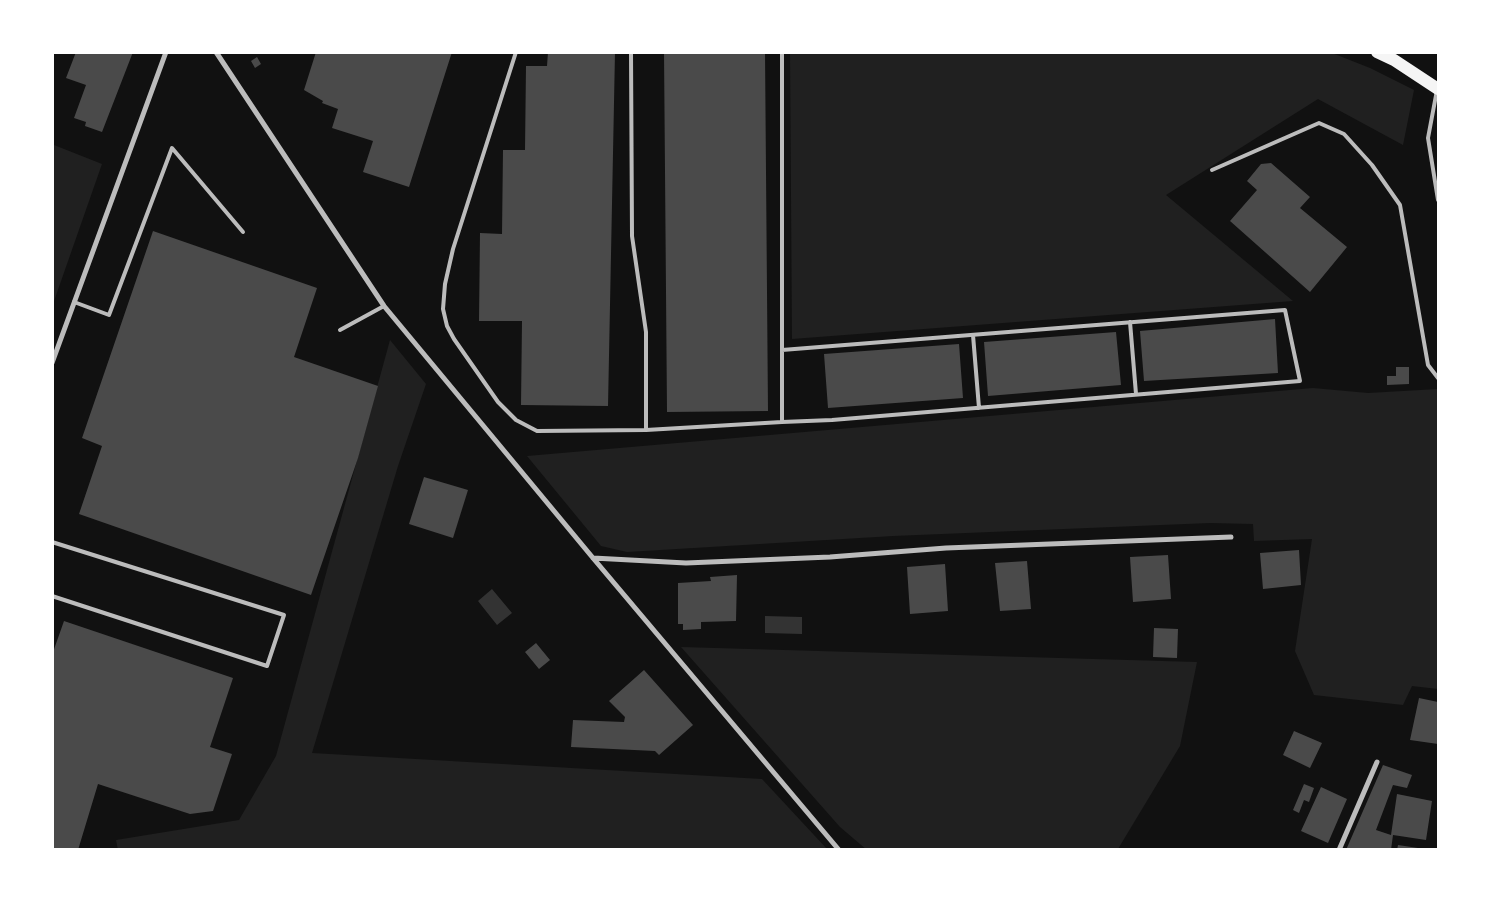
<!DOCTYPE html>
<html>
<head>
<meta charset="utf-8">
<style>
	body { margin:0 }
	#map { position:relative; width:1491px; height:902px; overflow:hidden; background:#111; font-family:Mulish,sans-serif }
	canvas { display:block }
	.frame { position:absolute; inset:0; border:54px solid #fff; pointer-events:none }
</style>
</head>
<body>
<div id="map">
<canvas width="1491" height="902"></canvas>
<div class="frame"></div>
</div>
<script>
const context = document.querySelector('canvas').getContext('2d');
context.lineJoin = 'round';
function paint(path, color) { context.fillStyle = color; context.fill(path, 'evenodd'); }
function trace(path, color, width, dash) { context.strokeStyle = color; context.lineWidth = width; context.lineCap = dash ? 'butt' : 'round'; context.setLineDash(dash || []); context.stroke(path); }
paint(new Path2D(`
	M 790,53 L 1332,53 L 1370,68 L 1414,90 L 1403,145 L 1318,99 L 1166,195 L 1293,301 L 792,339 Z
	M 54,145 L 102,164 L 53,304 L 52,150 Z
	M 390,340 L 426,384 L 398,466 L 312,753 L 762,779 L 827,849 L 118,850 L 116,840 L 239,820 L 276,756 Z
	M 1313,388 L 1368,393 L 1438,389 L 1438,689 L 1412,686 L 1403,705 L 1314,695 L 1295,651 L 1312,539 L 1254,541 L 1253,524 L 1210,523 L 893,536 L 627,552 L 601,546 L 527,456 Z
	M 681,647 L 1197,662 L 1180,746 L 1118,849 L 867,850 L 840,827 Z`), '#202020');
paint(new Path2D(`
	M 492,589 L 512,613 L 497,625 L 478,601 Z
	M 765,616 L 802,617 L 802,634 L 765,633 Z`), '#333');
paint(new Path2D(`
	M 76,52 L 133,52 L 102,132 L 85,126 L 86,122 L 74,118 L 86,85 L 66,78 Z
	M 316,52 L 452,52 L 409,187 L 363,172 L 373,141 L 332,128 L 338,109 L 322,103 L 323,101 L 304,90 Z
	M 548,52 L 615,52 L 608,406 L 521,405 L 522,321 L 479,321 L 480,233 L 502,234 L 503,150 L 525,150 L 526,66 L 547,66 Z
	M 664,52 L 765,52 L 768,411 L 667,412 Z
	M 257,57 L 261,64 L 255,68 L 251,61 Z
	M 1271,163 L 1310,197 L 1300,208 L 1347,247 L 1310,292 L 1230,221 L 1257,190 L 1247,181 L 1261,164 Z
	M 153,231 L 317,288 L 294,357 L 378,386 L 358,458 L 311,595 L 79,514 L 102,446 L 82,438 Z
	M 1275,319 L 1278,373 L 1144,381 L 1140,331 Z
	M 1116,332 L 1121,385 L 988,396 L 984,342 Z
	M 959,344 L 963,398 L 828,408 L 824,354 Z
	M 1396,367 L 1409,367 L 1409,384 L 1387,385 L 1387,376 L 1396,376 Z
	M 424,477 L 468,490 L 453,538 L 409,524 Z
	M 1299,550 L 1301,585 L 1263,589 L 1260,553 Z
	M 1168,555 L 1171,599 L 1133,602 L 1130,557 Z
	M 1027,561 L 1031,609 L 1000,611 L 995,563 Z
	M 945,564 L 948,611 L 910,614 L 907,567 Z
	M 737,575 L 736,621 L 701,622 L 701,629 L 683,630 L 683,624 L 678,624 L 678,583 L 711,581 L 710,577 Z
	M 64,621 L 233,678 L 210,747 L 232,754 L 213,811 L 190,814 L 98,784 L 78,850 L 52,850 L 52,655 Z
	M 1154,628 L 1178,629 L 1177,658 L 1153,657 Z
	M 536,643 L 550,660 L 539,669 L 525,652 Z
	M 644,670 L 693,725 L 659,755 L 655,751 L 571,747 L 573,720 L 624,722 L 625,717 L 609,701 Z
	M 1419,698 L 1438,702 L 1438,744 L 1410,740 Z
	M 1294,731 L 1322,743 L 1310,768 L 1283,755 Z
	M 1383,765 L 1412,775 L 1407,788 L 1393,785 L 1376,830 L 1391,835 L 1397,794 L 1432,801 L 1426,840 L 1393,835 L 1391,850 L 1346,850 Z
	M 1304,784 L 1314,788 L 1309,802 L 1304,800 L 1299,813 L 1293,810 Z
	M 1321,787 L 1347,799 L 1328,843 L 1301,831 Z
	M 1398,845 L 1418,848 L 1418,850 L 1397,850 Z`), '#4a4a4a');
trace(new Path2D(`
	M 516,52 L 453,249 L 445,284 L 443,309 L 447,326 L 454,339 L 498,402 L 516,420 L 537,431 L 646,430 L 782,422 L 782,52
	M 631,52 L 632,236 L 646,332 L 646,430
	M 1437,90 L 1428,138 L 1438,200
	M 1212,170 L 1319,123 L 1344,134 L 1372,165 L 1400,205 L 1428,365 L 1438,378
	M 74,302 L 109,315 L 172,148 L 243,232
	M 1130,322 L 1136,394
	M 340,330 L 384,306
	M 973,335 L 979,408
	M 782,422 L 832,420 L 1300,381 L 1285,310 L 782,350
	M 52,542 L 284,615 L 267,666 L 52,596`), '#bcbcbc', 4);
trace(new Path2D(`
	M 216,52 L 384,306 L 593,558 L 839,850
	M 52,363 L 166,52
	M 593,558 L 686,563 L 830,557 L 946,548 L 1231,537
	M 1339,850 L 1377,762`), '#bcbcbc', 5);
trace(new Path2D(`
	M 1377,52 L 1394,60 L 1438,89`), '#f5f5f5', 12);
</script>
</body>
</html>
